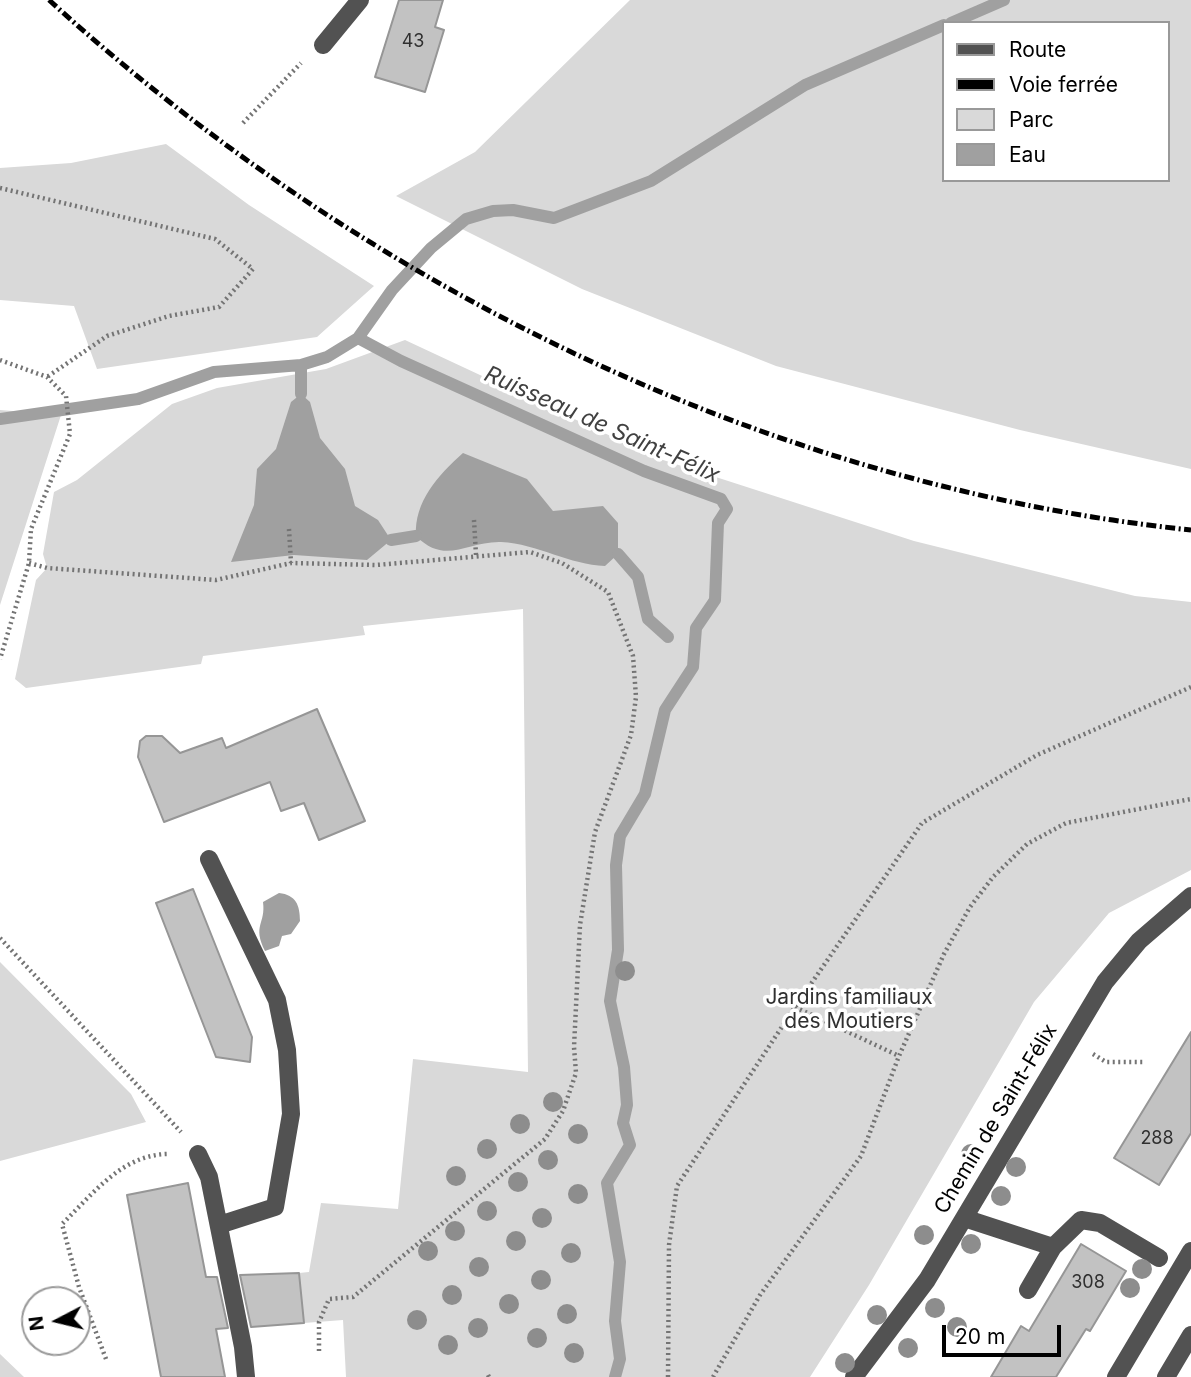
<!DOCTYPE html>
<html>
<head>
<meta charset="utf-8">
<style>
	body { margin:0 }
	#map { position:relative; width:1191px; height:1377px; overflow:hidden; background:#fff; font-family:Inter,sans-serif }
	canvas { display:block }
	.legend { position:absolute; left:942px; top:21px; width:228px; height:161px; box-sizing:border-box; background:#fff; border:2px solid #999; margin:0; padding:9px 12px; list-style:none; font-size:21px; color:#000 }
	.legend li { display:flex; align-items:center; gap:14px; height:35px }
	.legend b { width:35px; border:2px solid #999 }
	.north { position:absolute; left:21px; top:1286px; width:70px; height:70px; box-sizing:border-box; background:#fff; border:2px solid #999; border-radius:50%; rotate:263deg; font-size:19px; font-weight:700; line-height:28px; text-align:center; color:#000 }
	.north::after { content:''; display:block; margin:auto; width:24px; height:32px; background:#000; clip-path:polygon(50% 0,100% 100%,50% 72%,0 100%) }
	.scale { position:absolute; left:942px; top:1325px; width:119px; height:32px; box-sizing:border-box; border:4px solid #000; border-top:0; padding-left:9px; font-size:21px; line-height:24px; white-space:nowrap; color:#000; -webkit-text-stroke:5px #fff; paint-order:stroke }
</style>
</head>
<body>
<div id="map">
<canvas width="1191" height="1377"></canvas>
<ul class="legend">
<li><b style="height:9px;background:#525252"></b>Route</li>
<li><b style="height:9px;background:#000"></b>Voie ferrée</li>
<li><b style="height:19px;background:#d9d9d9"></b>Parc</li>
<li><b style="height:19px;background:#a0a0a0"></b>Eau</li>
</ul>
<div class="north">N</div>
<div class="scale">20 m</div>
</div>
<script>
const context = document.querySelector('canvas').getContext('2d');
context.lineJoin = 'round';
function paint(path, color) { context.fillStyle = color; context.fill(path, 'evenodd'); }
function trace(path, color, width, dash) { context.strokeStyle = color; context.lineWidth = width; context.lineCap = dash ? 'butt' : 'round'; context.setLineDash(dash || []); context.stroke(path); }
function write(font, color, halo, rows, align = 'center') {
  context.font = font + ' Inter,sans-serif'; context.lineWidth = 7; context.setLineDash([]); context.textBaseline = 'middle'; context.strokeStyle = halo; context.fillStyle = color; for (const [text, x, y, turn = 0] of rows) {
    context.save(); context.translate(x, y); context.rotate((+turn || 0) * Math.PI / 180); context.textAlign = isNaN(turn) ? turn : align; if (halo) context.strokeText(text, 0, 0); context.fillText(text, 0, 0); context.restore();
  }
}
paint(new Path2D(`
	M 630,0 L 1191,0 L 1191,469 L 1020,430 L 776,366 L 582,289 L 396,196 L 475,152 ZM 944,23 L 1168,23 L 1168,180 L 944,180 Z
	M 166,144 L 249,205 L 374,286 L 317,337 L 97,369 L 74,306 L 0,300 L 0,168 L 71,163 Z
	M 405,340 L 660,459 L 914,541 L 1135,596 L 1191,602 L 1191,870 L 1109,913 L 1034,1002 L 869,1285 L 810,1377 L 346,1377 L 343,1320 L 304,1323 L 299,1273 L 309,1272 L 321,1203 L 398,1209 L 413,1059 L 528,1072 L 523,609 L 363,626 L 365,635 L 203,656 L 201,664 L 26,688 L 15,679 L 36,580 L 47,568 L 43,554 L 54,492 L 77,480 L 172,404 L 217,388 L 326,369 Z
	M 0,410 L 61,415 L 0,605 Z
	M 0,962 L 131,1094 L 146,1122 L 0,1161 Z
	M 0,1354 L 24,1377 L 0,1377 Z`), '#d9d9d9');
paint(new Path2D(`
	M 301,394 L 310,402 L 320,438 L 345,469 L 355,506 L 378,520 L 391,540 L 367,560 L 294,555 L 231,562 L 254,505 L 257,469 L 276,449 L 291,402 Z
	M 463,453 L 527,479 L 553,511 L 603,506 L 618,523 L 618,554 L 605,566 C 570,565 538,544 501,542 C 466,541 446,566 416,536 C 414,502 438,475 463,453 Z
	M 279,893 C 296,895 300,905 300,921 L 291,934 L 282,936 L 279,946 L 265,951 C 252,925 266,924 263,902 Z`), '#a0a0a0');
trace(new Path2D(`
	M 951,23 L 1004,0
	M 358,338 L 401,361 L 644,471 L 721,499 L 727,509 L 718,523 L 715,600 L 696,628 L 693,667 L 665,710 L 645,794 L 620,836 L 616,865 L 618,950 L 610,1001 L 624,1067 L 627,1105 L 623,1123 L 630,1145 L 607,1183 L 620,1262 L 615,1321 L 620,1359 L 615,1377
	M 301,365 L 301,394
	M 0,419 L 138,399 L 214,372 L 301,365 L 327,357 L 358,338 L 392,290 L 431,248 L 466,219 L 493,211 L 513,210 L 554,218 L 651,181 L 805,85 L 944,25
	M 391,540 L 416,536
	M 618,554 L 638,577 L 648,619 L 668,637`), '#a0a0a0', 12);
const building = new Path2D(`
	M 399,0 L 443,0 L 435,27 L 444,30 L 425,92 L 375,77 Z
	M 317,709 L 365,821 L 319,840 L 304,803 L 281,811 L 270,782 L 164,822 L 138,757 L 140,741 L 146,736 L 162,736 L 180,753 L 222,738 L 226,748 Z
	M 193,889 L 252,1037 L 250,1062 L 216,1057 L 156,903 Z
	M 1191,1032 L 1191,1133 L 1159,1185 L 1114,1158 Z
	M 188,1183 L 206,1277 L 217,1277 L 228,1328 L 216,1329 L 225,1377 L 161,1377 L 127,1195 Z
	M 1081,1244 L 1126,1271 L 1090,1331 L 1086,1329 L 1056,1377 L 991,1377 L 1021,1326 L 1029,1331 Z
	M 299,1273 L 304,1323 L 251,1327 L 240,1275 Z`);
paint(building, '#c2c2c2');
trace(building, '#969696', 2);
trace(new Path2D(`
	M 243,123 L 301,63
	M 0,188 L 215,239 L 253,269 L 219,307 L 169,316 L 107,336 L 47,377
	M 0,360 L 47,377 L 66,396 L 70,434 L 31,529 L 29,563 L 0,659
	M 474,520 L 476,555
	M 289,529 L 291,563
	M 29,563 L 47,568 L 216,580 L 291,563 L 376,565 L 530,552 L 562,563 L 608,592 L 633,656 L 636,697 L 631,735 L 595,832 L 580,925 L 574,1047 L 576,1073 L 563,1111 L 545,1139 L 353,1297 L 329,1299 L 319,1322 L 319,1354
	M 0,938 L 181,1132
	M 795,1007 L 899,1056
	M 1093,1054 L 1106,1062 L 1145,1062
	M 106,1359 L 79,1287 L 62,1224 C 93,1194 122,1154 169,1154
	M 488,1375 L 489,1377
	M 668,1377 L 669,1245 L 677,1186 L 795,1007 L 922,823 L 1037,755 L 1191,687
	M 713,1377 L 760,1295 L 861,1156 L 899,1056 L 944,954 L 970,907 L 993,877 L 1027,844 L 1066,823 L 1191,799`), '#747474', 4.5, [2, 3.5]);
trace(new Path2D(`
	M 323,45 L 360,0
	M 209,859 L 277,1000 L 287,1050 L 291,1114 L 275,1207 L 219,1225
	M 198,1154 L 209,1177 L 243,1347 L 246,1377
	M 964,1218 L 1053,1247 L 1081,1220 L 1100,1223 L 1159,1258
	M 1028,1290 L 1053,1247
	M 854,1377 L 927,1280 L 1105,982 L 1139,941 L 1191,896
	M 1116,1377 L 1191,1251
	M 1166,1377 L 1191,1335`), '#525252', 18);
trace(new Path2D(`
	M 49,0 C 362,285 767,486 1191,530`), '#000', 5, [10, 3.5, 2, 3.5]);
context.fillStyle = '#8d8d8d';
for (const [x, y] of [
	[625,971],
	[553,1102],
	[520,1124],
	[578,1134],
	[487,1149],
	[971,1154],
	[548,1160],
	[1016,1167],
	[456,1176],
	[518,1182],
	[578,1194],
	[1001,1196],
	[487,1211],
	[542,1218],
	[455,1231],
	[924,1235],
	[516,1241],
	[971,1244],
	[428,1251],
	[571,1253],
	[479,1267],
	[1142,1269],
	[541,1280],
	[1130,1288],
	[452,1295],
	[509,1304],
	[935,1308],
	[567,1314],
	[877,1315],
	[417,1320],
	[957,1327],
	[478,1328],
	[537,1338],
	[448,1345],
	[908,1348],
	[574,1353],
	[845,1363]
]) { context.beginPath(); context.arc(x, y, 10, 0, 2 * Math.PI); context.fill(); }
write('18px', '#303030', null, [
	["43",413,42],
	["288",1157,1139],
	["308",1088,1283]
]);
write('21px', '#303030', '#fff', [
	["Jardins familiaux",849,998],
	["des Moutiers",849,1022]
]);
write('21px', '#000', '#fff', [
	["Chemin de Saint-Félix",996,1119,-59]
]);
write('italic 23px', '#414141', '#fff', [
	["Ruisseau de Saint-Félix",602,425,24]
]);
</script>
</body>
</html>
